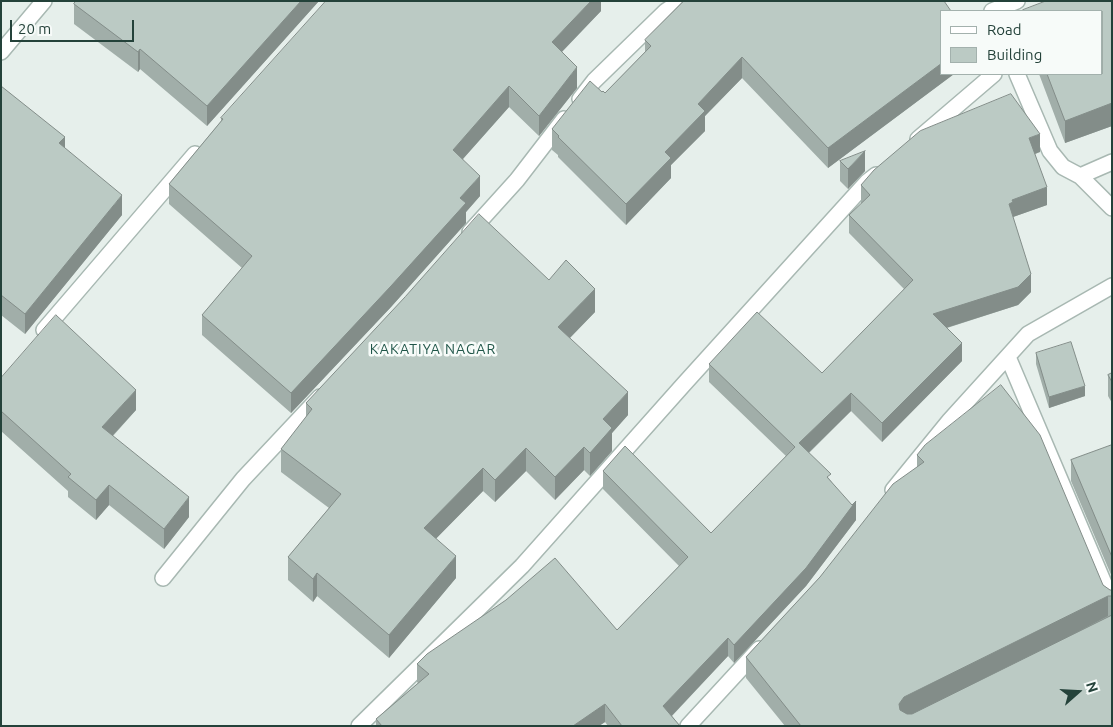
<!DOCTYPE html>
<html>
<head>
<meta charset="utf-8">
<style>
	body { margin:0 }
	#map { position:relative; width:1113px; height:727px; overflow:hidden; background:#e6efeb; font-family:Ubuntu,sans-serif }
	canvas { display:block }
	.frame { position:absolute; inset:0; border:2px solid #24423a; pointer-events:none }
	.legend { position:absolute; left:940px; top:10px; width:162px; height:65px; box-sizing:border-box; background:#f7fbf9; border:1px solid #a3b1ad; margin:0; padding:6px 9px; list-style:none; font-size:15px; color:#24423a }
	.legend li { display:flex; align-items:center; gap:10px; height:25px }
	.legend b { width:25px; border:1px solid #a3b1ad }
	.north { position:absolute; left:1053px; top:667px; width:50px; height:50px; -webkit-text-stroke:4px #f7fbf9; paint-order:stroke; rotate:71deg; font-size:14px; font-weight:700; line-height:20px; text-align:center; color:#24423a }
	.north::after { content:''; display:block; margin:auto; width:18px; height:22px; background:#24423a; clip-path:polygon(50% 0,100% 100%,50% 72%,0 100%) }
	.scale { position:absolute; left:10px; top:20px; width:124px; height:22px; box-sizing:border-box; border:2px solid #24423a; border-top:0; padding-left:6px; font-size:15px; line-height:18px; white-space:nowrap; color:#24423a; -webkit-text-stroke:4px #f7fbf9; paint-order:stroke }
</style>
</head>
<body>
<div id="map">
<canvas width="1113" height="727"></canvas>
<div class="frame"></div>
<ul class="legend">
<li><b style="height:6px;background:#fff"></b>Road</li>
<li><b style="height:14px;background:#bbcac4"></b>Building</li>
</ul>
<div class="north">N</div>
<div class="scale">20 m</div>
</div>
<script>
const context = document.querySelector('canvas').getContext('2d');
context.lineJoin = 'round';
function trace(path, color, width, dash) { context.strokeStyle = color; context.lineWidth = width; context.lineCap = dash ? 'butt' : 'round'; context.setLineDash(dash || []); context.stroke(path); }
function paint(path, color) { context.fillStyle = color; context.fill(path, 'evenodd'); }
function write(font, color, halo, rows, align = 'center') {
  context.font = font + ' Ubuntu,sans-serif'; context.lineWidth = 5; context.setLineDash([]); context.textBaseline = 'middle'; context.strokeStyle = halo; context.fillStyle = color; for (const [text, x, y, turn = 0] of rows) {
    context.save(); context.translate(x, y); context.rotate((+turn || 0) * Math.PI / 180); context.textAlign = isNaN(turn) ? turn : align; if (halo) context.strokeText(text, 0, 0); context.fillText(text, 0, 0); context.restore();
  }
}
const street = new Path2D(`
	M 992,11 L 1017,1
	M 1,52 L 44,1
	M 1017,74 L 1050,151 L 1063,167 L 1080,176 L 1112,208
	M 580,99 L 594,81 L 666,11 L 681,1
	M 918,139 L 994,74
	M 1080,176 L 1112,162
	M 470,232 L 517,180 L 564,119
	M 44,330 L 195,154
	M 1008,357 L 1112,602
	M 893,490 L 950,420 L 1028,334 L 1112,286
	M 163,578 L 243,479 L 320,397
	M 359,726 L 522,566 L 684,384 L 867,182 L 876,175
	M 688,726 L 759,649`);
trace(street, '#a8b8b2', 18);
trace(street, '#fff', 15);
paint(new Path2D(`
	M 76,1 L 319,1 L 207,126 L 140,69 L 138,72 L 74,24 L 74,4 Z
	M 601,1 L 601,11 L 562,52 L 577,88 L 539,136 L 509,107 L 463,159 L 480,196 L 466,212 L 466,223 L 391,307 L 291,413 L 202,335 L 202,315 L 242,268 L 169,204 L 169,184 L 221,121 L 221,118 Z
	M 683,1 L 944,1 L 942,74 L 954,74 L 828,168 L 742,78 L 705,116 L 705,131 L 671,165 L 671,178 L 626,225 L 558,157 L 558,155 L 552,150 L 552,129 L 602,92 L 605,93 L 645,52 L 645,40 Z
	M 1112,1 L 1112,126 L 1065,143 L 1039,74 L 1102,74 L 1102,11 L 1023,11 L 1023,10 Z
	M 1,86 L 65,148 L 122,215 L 25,334 L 1,315 Z
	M 1040,152 L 1035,154 L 1047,205 L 1013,217 L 1031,292 L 1018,305 L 947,328 L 962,361 L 882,442 L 851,411 L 809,453 L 831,481 L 856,520 L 806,586 L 734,663 L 728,656 L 672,716 L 680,726 L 608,726 L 605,722 L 599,726 L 376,726 L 376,719 L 418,683 L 417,682 L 417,664 L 617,630 L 679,566 L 603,489 L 603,471 L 711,533 L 786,456 L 709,382 L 709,364 L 822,373 L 904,289 L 849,233 L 849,215 L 861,204 L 861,185 Z
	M 840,161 L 865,171 L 848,189 L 840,181 Z
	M 549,280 L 595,312 L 570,338 L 628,415 L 612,433 L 612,451 L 590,476 L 584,470 L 555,500 L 526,471 L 495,502 L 483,491 L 436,538 L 456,578 L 389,658 L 317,596 L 313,602 L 288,580 L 288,557 L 329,508 L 281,472 L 281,449 L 306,418 L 306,403 Z
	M 1036,353 L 1085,396 L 1049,408 L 1036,364 Z
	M 1112,373 L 1112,403 L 1108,396 L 1108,375 Z
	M 1,378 L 136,410 L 113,436 L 189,517 L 164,549 L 109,505 L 96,520 L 68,497 L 68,491 L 1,431 Z
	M 1112,445 L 1112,577 L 1071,481 L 1071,460 Z
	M 917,455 L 1110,590 L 1112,590 L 1112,726 L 785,726 L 746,678 L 746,657 L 820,577 L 917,467 Z`), '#a1aea9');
paint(new Path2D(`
	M 301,1 L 319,1 L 207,126 L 207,106 Z
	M 591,1 L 601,1 L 601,11 L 552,62 L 552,42 Z
	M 140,49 L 140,69 L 138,72 L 138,52 Z
	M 742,57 L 742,78 L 705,116 L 705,131 L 671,165 L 671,178 L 626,225 L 626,204 L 665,152 L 698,104 Z
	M 942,63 L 942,74 L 954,74 L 828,168 L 828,148 Z
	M 577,67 L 577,88 L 539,136 L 539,116 Z
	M 509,86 L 509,107 L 453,170 L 453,150 Z
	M 1112,103 L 1112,126 L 1065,143 L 1065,121 Z
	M 1040,134 L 1040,152 L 1029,156 L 1029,138 Z
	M 65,137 L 65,156 L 59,143 Z
	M 865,151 L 865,171 L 848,189 L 848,169 Z
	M 480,176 L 480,196 L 466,212 L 466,223 L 391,307 L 291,413 L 291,393 L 460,198 Z
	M 1047,187 L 1047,205 L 1013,217 L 1009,204 L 1012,200 Z
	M 122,195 L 122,215 L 25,334 L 25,314 Z
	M 1031,274 L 1031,292 L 1018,305 L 933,332 L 933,314 Z
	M 595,289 L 595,312 L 558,350 L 558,327 Z
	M 962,343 L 962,361 L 882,442 L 882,423 Z
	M 1085,386 L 1085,396 L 1049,408 L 1049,397 Z
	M 136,390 L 136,410 L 102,447 L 102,427 Z
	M 628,392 L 628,415 L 612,433 L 612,451 L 590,476 L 590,453 L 603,419 Z
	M 851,393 L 851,411 L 799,462 L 799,443 Z
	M 584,447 L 584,470 L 555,500 L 555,477 Z
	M 526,448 L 526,471 L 495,502 L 495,480 Z
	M 483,468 L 483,491 L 424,551 L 424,528 Z
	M 109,485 L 109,505 L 96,520 L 96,500 Z
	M 189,497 L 189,517 L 164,549 L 164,529 Z
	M 856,501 L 856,520 L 806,586 L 734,663 L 734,645 Z
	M 456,556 L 456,578 L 389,658 L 389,635 Z
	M 317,573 L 317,596 L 313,602 L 313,579 Z
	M 1108,596 L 1108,616 L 899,725 L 899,704 L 904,697 Z
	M 728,638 L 728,656 L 663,725 L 663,706 Z
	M 605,704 L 605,722 L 599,726 L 573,726 Z`), '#838d89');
const building = new Path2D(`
	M 76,1 L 301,1 L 207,106 L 140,49 L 138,52 L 74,4 Z
	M 326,1 L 591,1 L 552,42 L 577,67 L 539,116 L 509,86 L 453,150 L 480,176 L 460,198 L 466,203 L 391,286 L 291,393 L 202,315 L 252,256 L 169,184 L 223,119 L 221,118 Z
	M 684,1 L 944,1 L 951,11 L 942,11 L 942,63 L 828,148 L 742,57 L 698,104 L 705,111 L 665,152 L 671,158 L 626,204 L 558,137 L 559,136 L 552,129 L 590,81 L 602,92 L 603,91 L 605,93 L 651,46 L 645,40 Z
	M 1046,1 L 1112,1 L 1112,103 L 1065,121 L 1047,74 L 1102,74 L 1102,11 L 1024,11 L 1023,10 Z
	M 1,86 L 65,137 L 59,143 L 122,195 L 25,314 L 1,295 Z
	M 1011,94 L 1040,134 L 1029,138 L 1047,187 L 1012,200 L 1013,202 L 1009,204 L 1031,274 L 1018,287 L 933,314 L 962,343 L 882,423 L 851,393 L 799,443 L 831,474 L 827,477 L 852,505 L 856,501 L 806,568 L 734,645 L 728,638 L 663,706 L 680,726 L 622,726 L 605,704 L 573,726 L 382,726 L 376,719 L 429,674 L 417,664 L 427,654 L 506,600 L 555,558 L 617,630 L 688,557 L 603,471 L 625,446 L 711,533 L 795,447 L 709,364 L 757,312 L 822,373 L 913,280 L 849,215 L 870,195 L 861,185 L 874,170 L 920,131 Z
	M 865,151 L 848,169 L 840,161 Z
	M 479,214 L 549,280 L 566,260 L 595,289 L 558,327 L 628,392 L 603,419 L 612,428 L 590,453 L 584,447 L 555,477 L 526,448 L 495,480 L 483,468 L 424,528 L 456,556 L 389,635 L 317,573 L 313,579 L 288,557 L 341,494 L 281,449 L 312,409 L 306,403 L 405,297 Z
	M 56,315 L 136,390 L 102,427 L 189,497 L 164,529 L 109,485 L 96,500 L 68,477 L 71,474 L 1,411 L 1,378 Z
	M 1071,342 L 1085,386 L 1049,397 L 1036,353 Z
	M 1112,373 L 1112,382 L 1108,375 Z
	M 1001,385 L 1040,435 L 1103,585 L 1110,590 L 1112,590 L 1112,596 L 1108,596 L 904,697 L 899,704 L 900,710 L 907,714 L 912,714 L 1112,615 L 1112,726 L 801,726 L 746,657 L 820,577 L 893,484 L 924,462 L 917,455 L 925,445 Z
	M 1112,445 L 1112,557 L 1071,460 Z`);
paint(building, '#bbcac4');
trace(building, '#838d89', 1);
context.letterSpacing = '1px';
write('14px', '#1f5548', '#f7fbf9', [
	["KAKATIYA NAGAR",433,349]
]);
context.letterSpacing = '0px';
</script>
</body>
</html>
